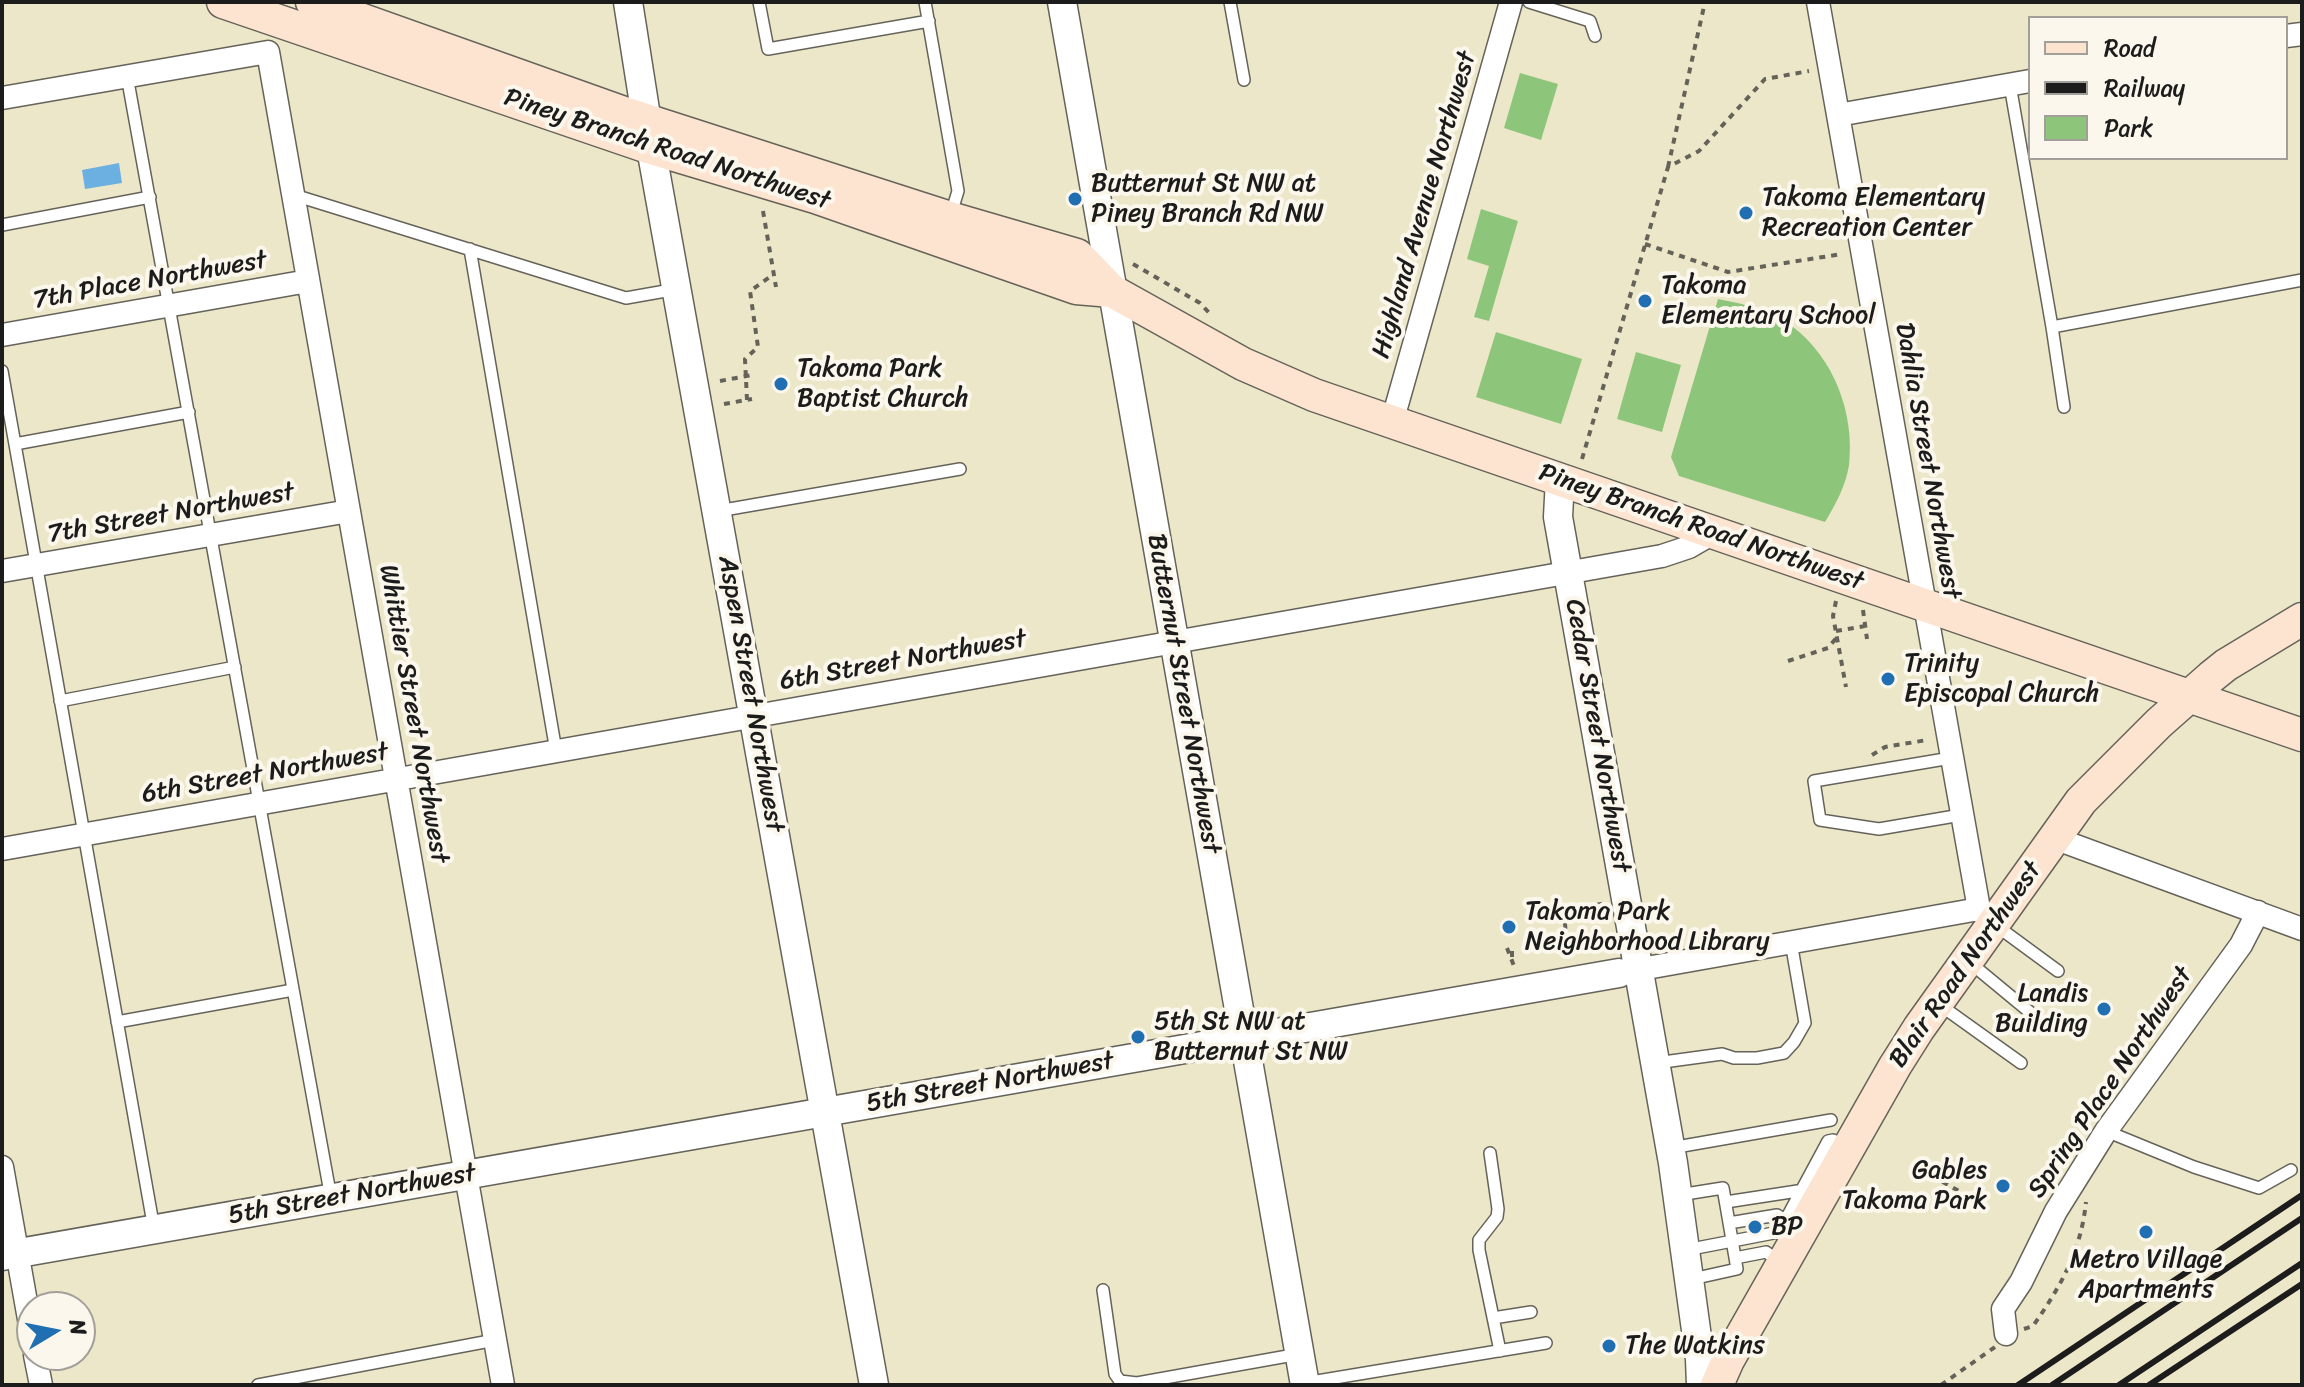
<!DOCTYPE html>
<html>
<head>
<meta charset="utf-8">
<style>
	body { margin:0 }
	#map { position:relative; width:2304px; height:1387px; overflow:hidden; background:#ede7ca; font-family:Sriracha,sans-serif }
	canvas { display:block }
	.frame { position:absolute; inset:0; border:4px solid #1c1c1c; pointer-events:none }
	.legend { position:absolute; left:2028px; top:16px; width:260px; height:144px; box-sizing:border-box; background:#fbf7ec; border:2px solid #a29f99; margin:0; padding:10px 14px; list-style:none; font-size:24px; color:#1c1c1c }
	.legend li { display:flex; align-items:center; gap:16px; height:40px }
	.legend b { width:40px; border:2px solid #a29f99 }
	.north { position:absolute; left:16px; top:1291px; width:80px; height:80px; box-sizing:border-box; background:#fbf7ec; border:2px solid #a29f99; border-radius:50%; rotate:80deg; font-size:22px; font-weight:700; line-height:32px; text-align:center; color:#1c1c1c }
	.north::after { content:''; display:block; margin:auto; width:28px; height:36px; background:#1f6fb2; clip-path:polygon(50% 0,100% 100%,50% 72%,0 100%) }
</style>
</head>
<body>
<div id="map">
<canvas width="2304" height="1387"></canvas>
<div class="frame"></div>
<ul class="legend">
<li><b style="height:10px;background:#fde4d1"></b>Road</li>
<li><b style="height:10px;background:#1c1c1c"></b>Railway</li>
<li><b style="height:22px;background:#8dc67a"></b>Park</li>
</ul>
<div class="north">N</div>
</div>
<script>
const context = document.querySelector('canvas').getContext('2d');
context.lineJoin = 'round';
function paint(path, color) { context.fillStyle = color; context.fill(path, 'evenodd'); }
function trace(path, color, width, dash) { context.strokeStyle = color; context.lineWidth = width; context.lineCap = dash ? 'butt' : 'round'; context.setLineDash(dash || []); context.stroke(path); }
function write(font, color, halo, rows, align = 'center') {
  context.font = font + ' Sriracha,sans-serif'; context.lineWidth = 8; context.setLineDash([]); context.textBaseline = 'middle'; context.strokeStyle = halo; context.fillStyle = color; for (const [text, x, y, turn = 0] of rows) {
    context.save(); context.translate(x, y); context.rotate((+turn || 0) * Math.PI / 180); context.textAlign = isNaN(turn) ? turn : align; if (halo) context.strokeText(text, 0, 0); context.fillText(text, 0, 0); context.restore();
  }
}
paint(new Path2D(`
	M 1520,73 L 1558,84 L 1541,140 L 1504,128 Z
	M 1481,209 L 1518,221 L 1489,321 L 1474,317 L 1489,266 L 1467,259 Z
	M 1718,299 C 1744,304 1772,310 1793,327 C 1834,358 1855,414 1849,465 C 1846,485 1836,504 1825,522 L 1679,476 L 1671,457 Z
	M 1496,332 L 1582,359 L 1561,424 L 1476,397 Z
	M 1636,352 L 1681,365 L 1662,432 L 1617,419 Z`), '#8dc67a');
paint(new Path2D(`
	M 119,163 L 122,183 L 85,189 L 82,170 Z`), '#6cb0e2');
const service = new Path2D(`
	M 759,2 L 768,49 L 929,21
	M 925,2 L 958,191 L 950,217
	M 1230,2 L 1244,80
	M 1529,2 L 1590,21 L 1595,36
	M 127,76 L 331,1198
	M 2010,85 L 2052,327 L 2302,280
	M 294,195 L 626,298 L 677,289
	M 2,225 L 150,197
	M 470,249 L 556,751
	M 2052,327 L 2064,407
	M 2,371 L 154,1229
	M 15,444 L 189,412
	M 718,511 L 960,469
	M 60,701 L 235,667
	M 1951,758 L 1814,781 L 1820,820 L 1879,829 L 1961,815
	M 1994,924 L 2058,971
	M 1968,961 L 2043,1023
	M 1940,1005 L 2021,1063
	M 117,1022 L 293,990
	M 1656,1063 L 1722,1054 L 1734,1058 L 1757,1058 L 1784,1053 L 1794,1042 L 1805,1023 L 1791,942
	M 2106,1131 L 2194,1167 L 2259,1188 L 2291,1170
	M 1671,1148 L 1831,1120
	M 1490,1153 L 1498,1209 L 1497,1217 L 1479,1240 L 1479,1250 L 1500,1351
	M 1679,1195 L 1723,1188 L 1737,1269 L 1692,1279
	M 1726,1202 L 1804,1190
	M 1729,1223 L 1777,1215 L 1790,1223
	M 1686,1250 L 1779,1232 L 1828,1141 L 1833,1140 L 1845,1146
	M 1735,1258 L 1766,1252 L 1780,1262
	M 1103,1290 L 1115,1374 L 1120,1381 L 1137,1383 L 1299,1354
	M 1493,1318 L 1531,1312
	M 1305,1383 L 1546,1343
	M 258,1385 L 495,1340`);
const minor = new Path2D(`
	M 1818,2 L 1979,909 L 1994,924
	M 2286,36 L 2302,34
	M 2,98 L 268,52 L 503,1385
	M 1838,115 L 2030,81
	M 2,335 L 308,281
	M 1392,422 L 1511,2
	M 2,571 L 349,511
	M 2054,838 L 2302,929
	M 2,849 L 1662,556 L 1689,547 L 1715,532
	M 1624,972 L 1979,909
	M 2,1167 L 32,1336
	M 2006,1334 L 2003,1309 L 2021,1282 L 2056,1211 L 2106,1131 L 2241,945 L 2258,912
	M 35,1355 L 41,1385`);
const tertiary = new Path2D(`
	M 628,2 L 651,148 L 874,1385
	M 1062,2 L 1305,1385
	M 1560,479 L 1558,517 L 1673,1163 L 1700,1359 L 1701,1385
	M 2,1256 L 1619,973`);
const secondary = new Path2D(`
	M 223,2 L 651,148 L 815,197 L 1076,288 L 1112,291
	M 312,2 L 627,114 L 950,218 L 1077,255 L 1112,291 L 1243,364 L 1314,395 L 2302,735
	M 1717,1385 L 1728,1360 L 1895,1066 L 1919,1028 L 2081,801 L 2159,723 L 2211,677 L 2226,665 L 2302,619`);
trace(service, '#656359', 14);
trace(minor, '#656359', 25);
trace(tertiary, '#656359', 31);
trace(secondary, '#656359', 35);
trace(new Path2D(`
	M 1668,167 L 1705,2
	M 763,211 L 776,287
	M 1645,244 L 1728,272 L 1842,254
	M 1133,264 L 1200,303 L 1212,316
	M 720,381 L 752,375
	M 747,400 L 745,359 L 758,347 L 750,291 L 774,274
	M 724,404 L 752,399
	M 1582,459 L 1668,167 L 1699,151 L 1765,79 L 1809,71
	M 1836,601 L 1833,616 L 1846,687
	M 1863,610 L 1867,639
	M 1836,631 L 1865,626
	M 1788,661 L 1828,648 L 1837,637
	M 1872,755 L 1885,747 L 1927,740
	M 1564,911 L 1566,936 L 1572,937
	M 1549,914 L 1606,903
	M 1507,948 L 1514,966
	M 1512,957 L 1512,948
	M 1932,1176 L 1959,1191
	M 2024,1329 L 2033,1326 C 2061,1286 2081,1251 2086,1202
	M 1941,1385 L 1995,1347`), '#656359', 4, [6, 6]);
trace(service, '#fff', 11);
trace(minor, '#fff', 22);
trace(tertiary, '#fff', 28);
trace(secondary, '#fde4d1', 32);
trace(new Path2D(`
	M 2018,1385 L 2302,1195
	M 2052,1385 L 2302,1218
	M 2119,1385 L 2302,1263
	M 2149,1385 L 2302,1284`), '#1c1c1c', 6);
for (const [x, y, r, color] of [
	[1075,199,8,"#1f6fb2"],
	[1746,213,8,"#1f6fb2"],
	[1645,301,8,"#1f6fb2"],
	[781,384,8,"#1f6fb2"],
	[1888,679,8,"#1f6fb2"],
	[1509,927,8,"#1f6fb2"],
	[2104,1009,8,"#1f6fb2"],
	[1138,1037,8,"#1f6fb2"],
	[2003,1186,8,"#1f6fb2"],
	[1755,1227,8,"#1f6fb2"],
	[2146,1232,8,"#1f6fb2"],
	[1609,1346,8,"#1f6fb2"]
]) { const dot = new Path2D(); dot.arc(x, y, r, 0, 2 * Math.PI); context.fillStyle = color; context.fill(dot); trace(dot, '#fbf7ec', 3); }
write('26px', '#1c1c1c', '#fbf7ec', [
	["Piney Branch Road Northwest",667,150,18],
	["Highland Avenue Northwest",1425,205,-74],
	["7th Place Northwest",150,281,-10],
	["Dahlia Street Northwest",1927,461,80],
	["7th Street Northwest",171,514,-10],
	["Piney Branch Road Northwest",1701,528,19],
	["6th Street Northwest",903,661,-10],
	["Aspen Street Northwest",750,694,80],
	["Butternut Street Northwest",1183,694,80],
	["Whittier Street Northwest",413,714,80],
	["Cedar Street Northwest",1597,736,80],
	["6th Street Northwest",265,774,-10],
	["Blair Road Northwest",1966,965,-55],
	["5th Street Northwest",990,1083,-10],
	["Spring Place Northwest",2111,1083,-56],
	["5th Street Northwest",352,1195,-10]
]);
write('26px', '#1c1c1c', '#fbf7ec', [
	["Butternut St NW at",1091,184],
	["Piney Branch Rd NW",1091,214],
	["Takoma Elementary",1762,198],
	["Recreation Center",1762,228],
	["Takoma",1661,286],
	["Elementary School",1661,316],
	["Takoma Park",797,369],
	["Baptist Church",797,399],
	["Trinity",1904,664],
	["Episcopal Church",1904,694],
	["Takoma Park",1525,912],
	["Neighborhood Library",1525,942],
	["Landis",2088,994,"right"],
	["Building",2088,1024,"right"],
	["5th St NW at",1154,1022],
	["Butternut St NW",1154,1052],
	["Gables",1987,1171,"right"],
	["Takoma Park",1987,1201,"right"],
	["BP",1771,1227],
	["Metro Village",2146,1260,"center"],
	["Apartments",2146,1290,"center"],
	["The Watkins",1625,1346]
], 'left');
</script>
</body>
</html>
